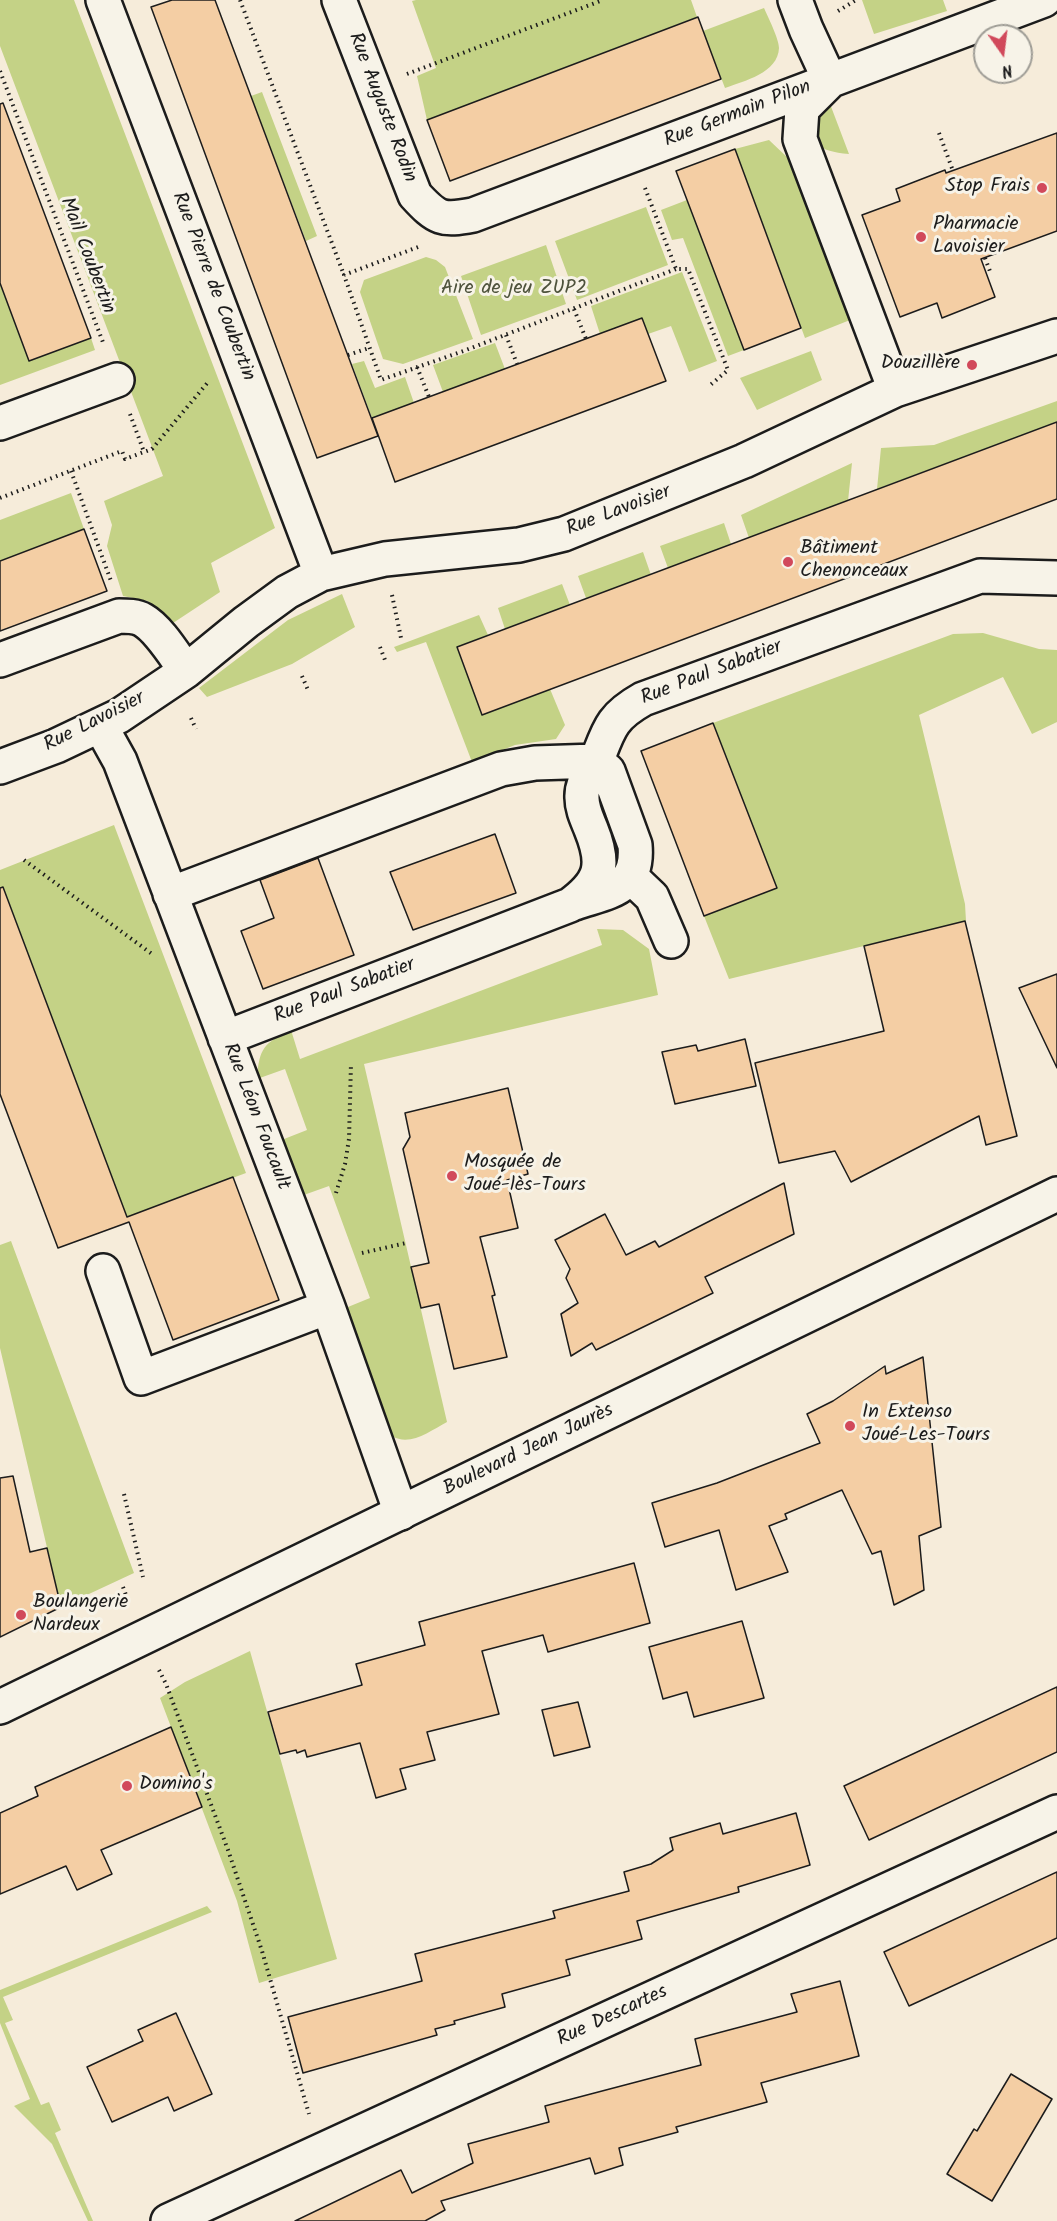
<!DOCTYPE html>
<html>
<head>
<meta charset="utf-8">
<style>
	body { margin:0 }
	#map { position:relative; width:1057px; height:2221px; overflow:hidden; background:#f6ecda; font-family:Kalam,sans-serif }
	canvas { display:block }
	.north { position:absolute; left:973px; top:24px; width:60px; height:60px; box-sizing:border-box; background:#f7f3e8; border:2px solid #9f9d96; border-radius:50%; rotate:166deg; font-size:16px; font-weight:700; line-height:24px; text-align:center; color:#1c1c1c }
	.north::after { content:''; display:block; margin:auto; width:21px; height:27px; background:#d1495b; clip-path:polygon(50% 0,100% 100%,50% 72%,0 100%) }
</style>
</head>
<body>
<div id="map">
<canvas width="1057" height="2221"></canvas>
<div class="north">N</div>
</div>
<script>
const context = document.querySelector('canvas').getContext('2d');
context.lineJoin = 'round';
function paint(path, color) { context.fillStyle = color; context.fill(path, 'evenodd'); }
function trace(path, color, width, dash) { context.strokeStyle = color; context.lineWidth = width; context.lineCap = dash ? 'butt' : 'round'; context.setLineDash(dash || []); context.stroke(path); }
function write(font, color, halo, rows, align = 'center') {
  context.font = font + ' Kalam,sans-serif'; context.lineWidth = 6; context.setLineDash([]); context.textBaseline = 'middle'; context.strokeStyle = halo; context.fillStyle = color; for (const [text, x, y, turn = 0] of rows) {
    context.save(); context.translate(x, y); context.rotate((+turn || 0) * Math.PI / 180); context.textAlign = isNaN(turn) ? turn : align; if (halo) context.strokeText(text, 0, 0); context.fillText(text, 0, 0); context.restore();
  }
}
paint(new Path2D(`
	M 0,0 L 74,0 L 275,528 L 211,563 L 220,592 L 170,625 L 148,601 L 123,596 L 107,546 L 112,525 L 104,501 L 163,476 L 0,46 Z
	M 416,0 L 691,0 L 697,17 L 427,120 L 417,76 L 436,68 L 412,1 Z
	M 862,0 L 943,0 L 947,11 L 874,34 Z
	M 764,8 C 768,17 779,39 779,48 C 778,73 744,81 725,88 L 703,31 Z
	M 262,92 L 317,236 L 306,241 L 251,96 Z
	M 827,96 L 849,154 C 817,151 813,145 810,114 Z
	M 769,140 L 789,159 L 850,320 L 805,338 L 735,149 Z
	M 687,200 L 744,350 L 728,356 L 683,238 L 672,240 L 661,210 Z
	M 646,207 L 668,265 L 577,300 L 555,241 Z
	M 546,245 L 566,304 L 481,335 L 461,276 Z
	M 426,257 L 436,260 L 445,267 L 473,339 L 403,364 L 383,359 L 360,292 L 364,280 Z
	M 682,272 L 717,361 L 689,372 L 671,326 L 648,334 L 642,318 L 600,334 L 591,306 Z
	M 0,284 L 29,361 L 91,338 L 95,350 L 0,385 Z
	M 495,343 L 505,369 L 443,392 L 433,365 Z
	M 811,351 L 822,380 L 757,410 L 740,378 Z
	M 364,361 L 375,388 L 405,377 L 414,403 L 372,418 L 352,364 Z
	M 1057,401 L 1057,422 L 877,489 L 881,448 L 934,445 Z
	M 852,463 L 848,501 L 749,538 L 741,515 Z
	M 71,493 L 84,529 L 0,561 L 0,520 Z
	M 724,523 L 731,544 L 668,568 L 660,546 Z
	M 643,552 L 651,575 L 586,598 L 578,576 Z
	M 562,584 L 570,605 L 505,629 L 498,608 Z
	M 342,594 L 355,627 L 292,664 L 207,697 L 199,688 L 288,620 Z
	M 479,615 L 488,635 L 457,647 L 482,715 L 550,689 L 565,725 L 556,739 L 515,745 L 472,762 L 426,642 L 397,652 L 394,647 Z
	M 983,633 L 1039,649 L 1057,650 L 1057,722 L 1032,734 L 1003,677 L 919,715 L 965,904 L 966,921 L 729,979 L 704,916 L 777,888 L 713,723 L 953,634 Z
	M 114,825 L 246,1173 L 127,1217 L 7,897 L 0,899 L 0,870 Z
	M 597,929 L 623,930 L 649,949 L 658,995 L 364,1064 L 447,1422 C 430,1431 410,1447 392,1436 L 343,1309 L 370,1298 L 329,1186 L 301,1196 L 279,1141 L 307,1130 L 285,1069 L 257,1079 C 259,1048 264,1043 291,1030 L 300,1059 L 602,945 Z
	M 11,1241 L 134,1573 L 61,1607 L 0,1348 L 0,1245 Z
	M 250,1651 L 337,1959 L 259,1983 L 237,1901 L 160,1698 L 185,1682 Z
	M 207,1906 L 212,1912 L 3,1997 L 13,2020 L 5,2023 L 41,2105 L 49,2102 L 61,2130 L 55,2133 L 93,2221 L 88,2221 L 52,2144 L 14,2106 L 30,2099 L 0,2023 L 0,1990 Z`), '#c4d286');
const building = new Path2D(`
	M 172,0 L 215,0 L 378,436 L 317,458 L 151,7 Z
	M 698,17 L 721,79 L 450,181 L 427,120 Z
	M 3,103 L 91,338 L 29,361 L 0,283 L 0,104 Z
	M 1057,133 L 1057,231 L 981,259 L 995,297 L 942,318 L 937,303 L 900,317 L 862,215 L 900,201 L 896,189 L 945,170 L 946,173 Z
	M 735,149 L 801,328 L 744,350 L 676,171 Z
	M 642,318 L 666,381 L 395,482 L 372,418 Z
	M 1057,422 L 1057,499 L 482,715 L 457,647 Z
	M 84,529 L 107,591 L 0,631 L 0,561 Z
	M 713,723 L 777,888 L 704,916 L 641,751 Z
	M 495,834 L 516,893 L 413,930 L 390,872 Z
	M 318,858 L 354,955 L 263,989 L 241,931 L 274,918 L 260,880 Z
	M 3,887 L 127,1217 L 233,1177 L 279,1300 L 173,1340 L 129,1222 L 58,1248 L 0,1094 L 0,888 Z
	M 965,921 L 1017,1136 L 986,1145 L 979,1116 L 851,1182 L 835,1151 L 779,1163 L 755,1063 L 884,1031 L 864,946 Z
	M 1057,974 L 1057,1068 L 1019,988 Z
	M 745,1039 L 756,1086 L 675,1104 L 662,1052 L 696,1045 L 698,1051 Z
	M 508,1088 L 528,1174 L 507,1180 L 518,1228 L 480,1237 L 495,1295 L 492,1296 L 507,1357 L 454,1369 L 439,1304 L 421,1308 L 411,1267 L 429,1263 L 403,1149 L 410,1137 L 405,1113 Z
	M 784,1183 L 794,1234 L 705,1277 L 713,1293 L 596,1350 L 592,1343 L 571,1356 L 561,1314 L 578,1303 L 566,1278 L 570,1269 L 555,1240 L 605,1214 L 626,1255 L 655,1241 L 659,1247 Z
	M 923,1357 L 941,1527 L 919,1536 L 924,1590 L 894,1605 L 881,1551 L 872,1554 L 842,1490 L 785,1514 L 787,1519 L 769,1526 L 788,1572 L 736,1590 L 719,1530 L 665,1547 L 652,1503 L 717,1483 L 820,1443 L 807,1414 L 833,1401 L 885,1366 L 886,1374 Z
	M 13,1476 L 30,1552 L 47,1548 L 61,1607 L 0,1637 L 0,1478 Z
	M 634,1563 L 650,1623 L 548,1652 L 543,1635 L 482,1651 L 499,1714 L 427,1732 L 435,1760 L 400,1769 L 406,1789 L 376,1798 L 360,1743 L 307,1757 L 305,1750 L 297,1753 L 296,1750 L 280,1754 L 268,1712 L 362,1685 L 356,1664 L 425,1645 L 419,1622 Z
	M 742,1621 L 764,1698 L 694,1717 L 687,1692 L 663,1699 L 649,1647 Z
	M 1057,1687 L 1057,1752 L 869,1840 L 844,1786 Z
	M 578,1702 L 590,1747 L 554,1756 L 542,1710 Z
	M 171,1727 L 202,1807 L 101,1850 L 112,1874 L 77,1890 L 66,1866 L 0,1894 L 0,1813 L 38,1796 L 35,1787 Z
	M 796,1813 L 810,1865 L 738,1887 L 739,1892 L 637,1921 L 642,1939 L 566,1960 L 570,1975 L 502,1994 L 505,2007 L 454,2021 L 455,2024 L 435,2029 L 437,2035 L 303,2073 L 288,2017 L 422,1981 L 415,1954 L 555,1918 L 553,1911 L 629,1891 L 624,1872 L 651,1864 L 673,1850 L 670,1838 L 720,1823 L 723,1834 Z
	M 1057,1872 L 1057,1938 L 909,2006 L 884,1952 Z
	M 840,1981 L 859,2056 L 761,2083 L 767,2102 L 676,2127 L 678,2132 L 619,2148 L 623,2165 L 595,2174 L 590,2158 L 441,2201 L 445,2210 L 425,2221 L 295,2221 L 401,2170 L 412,2193 L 473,2163 L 468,2144 L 549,2122 L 545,2106 L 701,2065 L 695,2039 L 797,2012 L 791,1994 Z
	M 176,2013 L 212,2094 L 174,2111 L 168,2097 L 112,2122 L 87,2067 L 143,2041 L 138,2030 Z
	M 1011,2074 L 1052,2099 L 992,2201 L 947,2174 L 974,2129 L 977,2131 Z`);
paint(building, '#f4cea4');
trace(building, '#1c1c1c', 1.5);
const minor = new Path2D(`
	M 103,0 L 321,574
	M 339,0 L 415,195 C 437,219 442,221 473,215 L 1044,0
	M 795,0 L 806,29 L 830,81
	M 829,82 L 802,109 L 800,139 L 895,390
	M 0,423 L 117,380
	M 0,660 L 119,616 C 127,616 136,616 143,620 C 159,629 175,656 186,671
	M 100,725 L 120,761 L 201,974 L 328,1307 L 401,1513
	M 0,767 L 56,746 L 119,716 L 186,671 L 246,622 L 287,592 L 321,574 L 385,559 L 519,545 L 564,534 L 744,461 L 895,390 L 1057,336
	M 631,877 L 652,897 L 671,941
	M 170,894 L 501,769 L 535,763 L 596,761 L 608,771 L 635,845 C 639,890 610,891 575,903
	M 225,1038 L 570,905 C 601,882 606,866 591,829 C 587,819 582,809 582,798 C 581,782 591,774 597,760 C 609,729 611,717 643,699 L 980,576 L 1057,578
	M 103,1271 L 141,1378 L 328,1307
	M 168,2221 L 1057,1812`);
const primary = new Path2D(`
	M 0,1707 L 1057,1194`);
trace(minor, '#1c1c1c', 38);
trace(primary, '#1c1c1c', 38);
trace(new Path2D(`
	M 240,0 L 344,275
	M 838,11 L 856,0
	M 0,71 L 104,345
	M 407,74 L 603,0
	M 939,133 L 953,171
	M 645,188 L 676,269 L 688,269 L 728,370 L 708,387
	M 418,247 L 344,275 L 381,380 L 466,350 L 676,269
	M 985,258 L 991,274
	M 574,309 L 586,339
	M 506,335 L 517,364
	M 348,355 L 369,348
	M 417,367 L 429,397
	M 130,414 L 144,452
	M 71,471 L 111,581
	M 0,498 L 122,451 L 125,459 L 152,449 L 209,381
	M 392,595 L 401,638
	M 380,647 L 385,660
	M 302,676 L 308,690
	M 191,718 L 196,729
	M 24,860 L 152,954
	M 336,1193 L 345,1164 L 349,1139 L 351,1063
	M 362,1253 L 406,1243
	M 124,1494 L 143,1577
	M 123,1587 L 129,1603
	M 159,1670 L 166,1684 L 228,1850 L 262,1951 L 309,2114`), '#1c1c1c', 4, [1.5, 4.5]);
trace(minor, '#f7f3e8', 33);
trace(primary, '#f7f3e8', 33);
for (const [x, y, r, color] of [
	[1042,188,6,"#d1495b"],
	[921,237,6,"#d1495b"],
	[972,365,6,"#d1495b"],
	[788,562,6,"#d1495b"],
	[452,1176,6,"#d1495b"],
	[850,1426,6,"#d1495b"],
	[21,1615,6,"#d1495b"],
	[127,1786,6,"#d1495b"]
]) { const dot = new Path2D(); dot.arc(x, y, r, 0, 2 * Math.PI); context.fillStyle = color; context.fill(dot); trace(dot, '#f7f3e8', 2); }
write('20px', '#1c1c1c', '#f7f3e8', [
	["Rue Auguste Rodin",381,108,69],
	["Rue Germain Pilon",738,115,-21],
	["Mail Coubertin",86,256,69],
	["Rue Pierre de Coubertin",212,287,69],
	["Rue Lavoisier",619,512,-21],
	["Rue Paul Sabatier",712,674,-21],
	["Rue Lavoisier",95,723,-27],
	["Rue Paul Sabatier",345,992,-21],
	["Rue Léon Foucault",255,1117,69],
	["Boulevard Jean Jaurès",529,1451,-26],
	["Rue Descartes",613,2017,-25]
]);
write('20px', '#1c1c1c', '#f7f3e8', [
	["Stop Frais",1030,188,"right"],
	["Pharmacie",933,226],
	["Lavoisier",933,249],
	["Douzillère",960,365,"right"],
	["Bâtiment",800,550],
	["Chenonceaux",800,573],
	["Mosquée de",464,1164],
	["Joué-lès-Tours",464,1187],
	["In Extenso",862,1414],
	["Joué-Les-Tours",862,1437],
	["Boulangerie",33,1604],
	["Nardeux",33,1627],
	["Domino's",139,1786]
], 'left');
write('20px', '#4e533c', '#f7f3e8', [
	["Aire de jeu ZUP2",514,290]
]);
</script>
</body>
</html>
